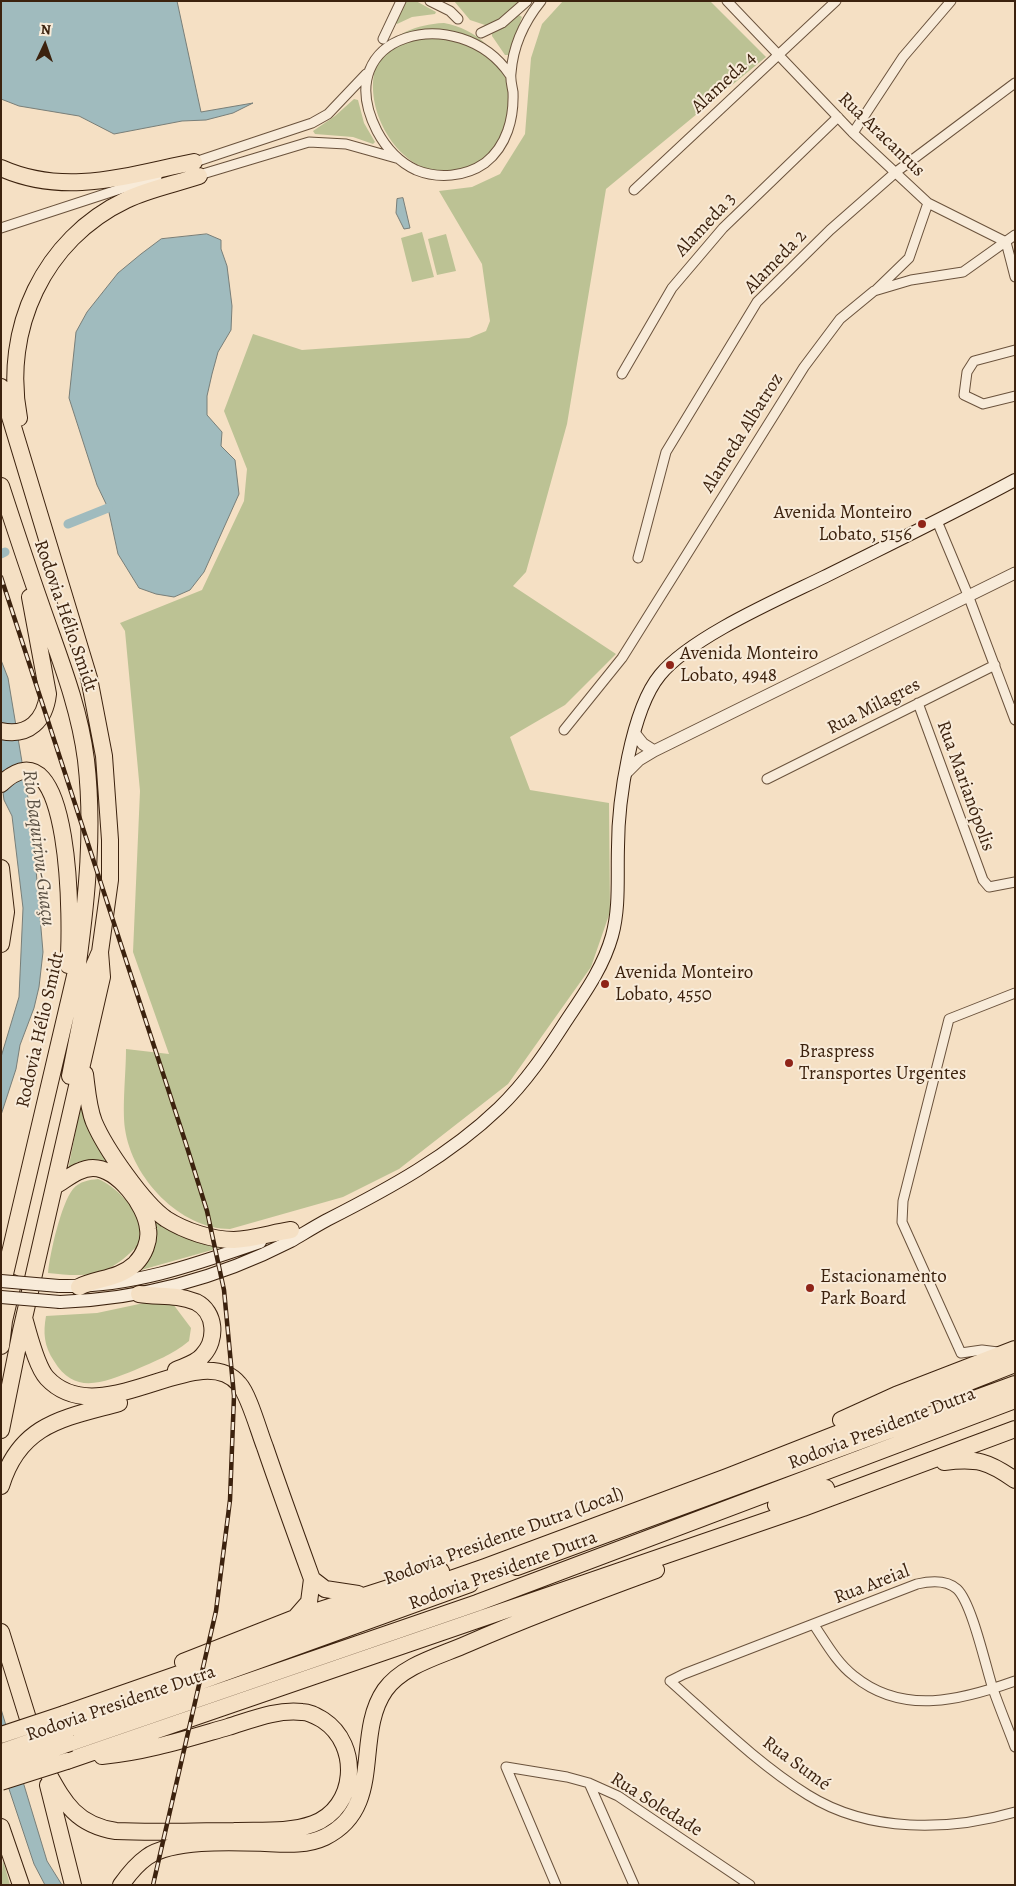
<!DOCTYPE html>
<html>
<head>
<meta charset="utf-8">
<style>
	body { margin:0 }
	#map { position:relative; width:1016px; height:1886px; overflow:hidden; background:#f5e0c4; font-family:Alegreya,serif }
	canvas { display:block }
	.frame { position:absolute; inset:0; border:2px solid #3c220e; pointer-events:none }
	.north { position:absolute; left:20px; top:20px; width:50px; height:50px; -webkit-text-stroke:4px #f8ebd9; paint-order:stroke; rotate:3deg; font-size:14px; font-weight:700; line-height:20px; text-align:center; color:#3c220e }
	.north::after { content:''; display:block; margin:auto; width:18px; height:22px; background:#3c220e; clip-path:polygon(50% 0,100% 100%,50% 72%,0 100%) }
</style>
</head>
<body>
<div id="map">
<canvas width="1016" height="1886"></canvas>
<div class="frame"></div>
<div class="north">N</div>
</div>
<script>
const context = document.querySelector('canvas').getContext('2d');
context.lineJoin = 'round';
function paint(path, color) { context.fillStyle = color; context.fill(path, 'evenodd'); }
function trace(path, color, width, dash) { context.strokeStyle = color; context.lineWidth = width; context.lineCap = dash ? 'butt' : 'round'; context.setLineDash(dash || []); context.stroke(path); }
function write(font, color, halo, rows, align = 'center') {
  context.font = font + ' Alegreya,serif'; context.lineWidth = 4; context.setLineDash([]); context.textBaseline = 'middle'; context.strokeStyle = halo; context.fillStyle = color; for (const [text, x, y, turn = 0] of rows) {
    context.save(); context.translate(x, y); context.rotate((+turn || 0) * Math.PI / 180); context.textAlign = isNaN(turn) ? turn : align; if (halo) context.strokeText(text, 0, 0); context.fillText(text, 0, 0); context.restore();
  }
}
paint(new Path2D(`
	M 406,1 L 416,1 L 436,12 L 435,14 L 412,17 L 397,24 L 395,22 Z
	M 454,1 L 519,1 L 496,22 L 488,26 L 470,20 Z
	M 563,1 L 710,1 L 766,57 L 606,189 L 567,424 L 526,572 L 513,586 L 616,654 L 565,705 L 510,737 L 530,790 L 609,803 L 610,912 L 591,967 L 508,1084 L 399,1169 L 343,1197 L 230,1229 C 180,1229 132,1178 125,1129 C 122,1107 126,1073 126,1049 L 169,1054 L 133,952 L 140,791 L 125,631 L 120,623 L 202,590 L 244,501 L 247,469 L 224,411 L 253,334 L 302,350 L 469,338 L 486,331 L 490,321 L 482,264 L 439,191 L 472,187 L 500,174 L 525,134 L 531,58 L 542,24 Z
	M 519,15 L 522,17 L 509,55 L 505,55 L 492,36 L 492,32 Z
	M 444,23 C 476,29 501,51 508,84 C 513,108 506,137 488,154 C 400,233 304,30 444,23 Z
	M 354,99 L 358,100 L 364,123 L 375,142 L 373,144 L 353,137 L 315,134 L 313,131 L 335,116 Z
	M 422,232 L 434,277 L 412,282 L 401,238 Z
	M 446,234 L 456,271 L 437,275 L 428,239 Z
	M 82,1099 L 159,1215 L 244,1241 L 141,1270 L 153,1245 L 151,1217 L 85,1161 L 77,1162 L 68,1170 Z
	M 98,1179 C 114,1185 136,1207 139,1224 C 141,1230 139,1238 139,1244 C 109,1276 91,1278 48,1273 C 50,1253 61,1204 73,1189 C 80,1181 89,1180 98,1179 Z
	M 158,1300 L 173,1304 L 191,1328 L 189,1341 C 172,1355 155,1361 135,1370 C 104,1382 75,1396 54,1361 C 44,1346 43,1333 46,1316 L 97,1313 Z
	M 3,1860 L 10,1885 L 1,1885 Z`), '#bcc294');
const water = new Path2D(`
	M 1,1 L 177,1 L 201,112 L 253,103 L 233,113 L 206,120 L 182,121 L 114,134 L 79,116 L 19,106 L 1,99 Z
	M 403,198 L 410,228 L 404,229 L 396,213 L 397,199 Z
	M 207,234 L 221,240 L 221,249 L 227,266 L 232,306 L 231,330 L 218,352 L 212,374 L 207,396 L 207,415 L 222,432 L 221,446 L 235,460 L 239,494 L 204,572 L 190,590 L 174,597 L 156,594 L 139,588 L 118,554 L 108,508 L 97,485 L 69,398 L 76,332 L 87,312 L 118,273 L 141,254 L 161,239 Z
	M 1,660 L 8,678 L 32,822 L 43,952 L 39,987 L 34,1008 L 20,1045 L 16,1069 L 1,1115 L 1,1057 L 19,997 L 23,908 L 12,816 L 4,800 L 1,776 Z
	M 1,1709 L 47,1861 L 62,1885 L 45,1885 L 34,1864 L 1,1765 Z`);
paint(water, '#a0bbbe');
trace(water, '#787e78', 1);
trace(new Path2D(`
	M 68,524 L 108,508
	M 1,554 L 5,552`), '#a0bbbe', 9);
const minor = new Path2D(`
	M 430,1 L 450,11 L 458,19
	M 727,1 L 853,133 L 928,203 L 1006,242 L 1015,277
	M 481,33 L 502,23 L 527,1
	M 383,39 L 401,1
	M 510,75 C 459,0 327,33 377,131 C 386,148 399,162 416,170 C 438,179 465,177 485,163 C 507,146 514,118 513,92 C 512,86 510,79 511,73 C 513,46 524,22 541,1
	M 853,133 L 903,57 L 951,1
	M 192,163 L 312,123 L 328,114 L 366,74
	M 196,176 L 309,142 L 346,144 L 396,158
	M 634,190 L 836,1
	M 1,228 L 157,177
	M 876,290 L 909,258 L 928,203
	M 1015,350 L 974,361 L 967,372 L 964,395 L 983,404 L 1015,396
	M 622,374 L 672,288 L 723,228 L 838,117
	M 937,521 L 968,595 L 1015,720
	M 638,558 L 666,452 L 757,302 L 830,230 L 896,172 L 1015,83
	M 918,703 L 983,880 L 989,887 L 1015,882
	M 564,730 L 622,658 L 804,367 L 840,319 L 874,291 L 911,280 L 963,272 L 1015,235
	M 767,779 L 995,665
	M 961,1353 L 902,1222 L 903,1201 L 949,1019 L 1015,993
	M 961,1353 L 982,1350 L 998,1352
	M 814,1625 C 826,1643 837,1663 854,1676 C 903,1716 962,1700 1015,1681
	M 1015,1747 C 1008,1728 1000,1709 993,1689 C 986,1668 972,1603 957,1589 C 947,1580 930,1581 917,1584 L 684,1674 L 670,1681 C 714,1720 758,1764 808,1795 C 869,1833 949,1831 1015,1812
	M 506,1767 L 567,1777 L 589,1783 L 618,1796 L 750,1885
	M 506,1767 L 556,1885
	M 589,1783 L 634,1885`);
const tertiary = new Path2D(`
	M 635,734 L 643,744 L 654,751
	M 626,773 L 639,760 L 654,751 L 1015,573`);
const secondary = new Path2D(`
	M 59,1286 C 129,1288 194,1265 260,1242
	M 60,1302 C 141,1299 219,1278 291,1241 C 303,1234 314,1227 327,1220 C 388,1189 449,1156 499,1108 C 526,1082 546,1052 566,1021 C 584,994 603,968 612,936 C 620,907 617,877 618,847 C 618,802 631,710 660,675 C 691,637 779,599 824,577 C 888,545 952,514 1015,480`);
const motorway = new Path2D(`
	M 1,168 C 66,197 128,175 194,162
	M 1,387 L 89,678 L 104,756 L 110,840 L 110,880 L 100,952 L 102,977 L 21,1331 L 1,1430
	M 19,418 C 2,329 44,239 126,200 C 149,189 175,184 199,176
	M 1,486 C 16,532 31,577 47,622 C 63,667 80,712 86,760 C 94,828 87,896 78,963 L 1,1291
	M 1,731 C 29,737 45,720 48,694 L 30,597
	M 1,784 C 73,715 72,933 68,965
	M 1,868 L 6,912 L 1,944
	M 85,1074 C 87,1089 88,1107 94,1122 C 105,1148 143,1203 166,1219 C 185,1231 212,1240 234,1240 C 253,1239 272,1233 291,1230
	M 70,1076 L 90,975 L 99,954
	M 55,1186 C 67,1179 79,1168 93,1168 C 117,1168 146,1205 148,1229 C 150,1241 144,1255 135,1264 C 119,1279 97,1278 79,1287
	M 139,1294 C 159,1297 177,1294 196,1302 C 216,1312 217,1340 203,1355 C 197,1363 185,1366 176,1370
	M 24,1318 C 29,1334 36,1366 47,1378 C 100,1435 200,1337 239,1384 C 249,1395 259,1432 265,1447 C 280,1491 296,1535 312,1579 L 309,1602 L 295,1618
	M 1,1346 L 4,1321 L 13,1283
	M 841,1420 L 896,1395 L 1015,1349
	M 944,1462 C 977,1458 988,1461 1015,1480
	M 1,1486 C 20,1423 65,1418 119,1403
	M 776,1505 L 826,1488
	M 517,1567 L 1015,1384
	M 312,1579 L 325,1589 L 358,1594
	M 1,1632 L 34,1738
	M 183,1662 L 295,1618 L 441,1571
	M 64,1714 L 485,1567 L 727,1477 L 1015,1364
	M 71,1728 L 470,1584
	M 70,1743 L 477,1603 L 1015,1400
	M 40,1759 C 61,1795 70,1824 116,1831 C 155,1833 194,1831 234,1831 C 259,1830 288,1833 313,1824 C 357,1808 361,1745 323,1720 C 316,1716 310,1712 302,1712 C 277,1709 251,1720 228,1727 C 186,1739 146,1752 102,1756
	M 67,1761 L 803,1508 L 1015,1429
	M 48,1785 L 73,1885
	M 1,1827 L 21,1885
	M 121,1885 C 128,1875 137,1864 147,1857 C 173,1839 234,1842 265,1843 C 285,1844 306,1846 325,1837 C 386,1807 353,1736 385,1690 C 403,1665 440,1656 467,1644 C 529,1617 593,1593 656,1570`);
trace(minor, '#6a523c', 11);
trace(tertiary, '#6a523c', 13);
trace(secondary, '#3c220e', 14);
trace(motorway, '#3c220e', 18);
trace(minor, '#f8ebd9', 9);
trace(tertiary, '#f8ebd9', 11);
trace(secondary, '#f8ebd9', 12);
trace(motorway, '#f5e0c4', 16);
const rail = new Path2D(`
	M 1,577 L 186,1144 L 207,1211 L 224,1290 L 234,1396 L 230,1500 L 216,1611 L 153,1885`);
trace(rail, '#3c220e', 4.5);
trace(rail, '#f8ebd9', 2.5, [8]);
const secondaryBridge = new Path2D(`
	M 1,1281 L 59,1286
	M 1,1297 L 60,1302`);
const motorwayBridge = new Path2D(`
	M 1,1735 L 64,1714
	M 1,1752 L 71,1728
	M 1,1767 L 70,1743
	M 1,1782 L 67,1761`);
trace(secondaryBridge, '#3c220e', 14, []);
trace(motorwayBridge, '#3c220e', 18, []);
trace(secondaryBridge, '#f8ebd9', 12);
trace(motorwayBridge, '#f5e0c4', 16);
for (const [x, y, r, color] of [
	[922,524,5,"#8f2418"],
	[670,665,5,"#8f2418"],
	[605,984,5,"#8f2418"],
	[789,1063,5,"#8f2418"],
	[810,1288,5,"#8f2418"]
]) { const dot = new Path2D(); dot.arc(x, y, r, 0, 2 * Math.PI); context.fillStyle = color; context.fill(dot); trace(dot, '#f8ebd9', 2); }
write('19px', '#3c220e', '#f8ebd9', [
	["Alameda 4",724,83,-43],
	["Rua Aracantus",881,135,44],
	["Alameda 3",706,225,-47],
	["Alameda 2",776,262,-46],
	["Alameda Albatroz",743,433,-58],
	["Rodovia Hélio Smidt",65,616,71],
	["Rua Milagres",874,707,-27],
	["Rua Marianópolis",965,786,70],
	["Rodovia Hélio Smidt",41,1030,-77],
	["Rodovia Presidente Dutra",882,1429,-21],
	["Rodovia Presidente Dutra (Local)",504,1537,-20],
	["Rodovia Presidente Dutra",503,1571,-20],
	["Rua Areial",872,1585,-21],
	["Rodovia Presidente Dutra",121,1704,-19],
	["Rua Sumé",796,1764,36],
	["Rua Soledade",656,1805,32]
]);
write('19px', '#3c220e', '#f8ebd9', [
	["Avenida Monteiro",912,513,"right"],
	["Lobato, 5156",912,535,"right"],
	["Avenida Monteiro",680,654],
	["Lobato, 4948",680,676],
	["Avenida Monteiro",615,973],
	["Lobato, 4550",615,995],
	["Braspress",799,1052],
	["Transportes Urgentes",799,1074],
	["Estacionamento",820,1277],
	["Park Board",820,1299]
], 'left');
write('italic 20px', '#5a5043', '#f8ebd9', [
	["Rio Baquirivu-Guaçu",38,848,83]
]);
</script>
</body>
</html>
